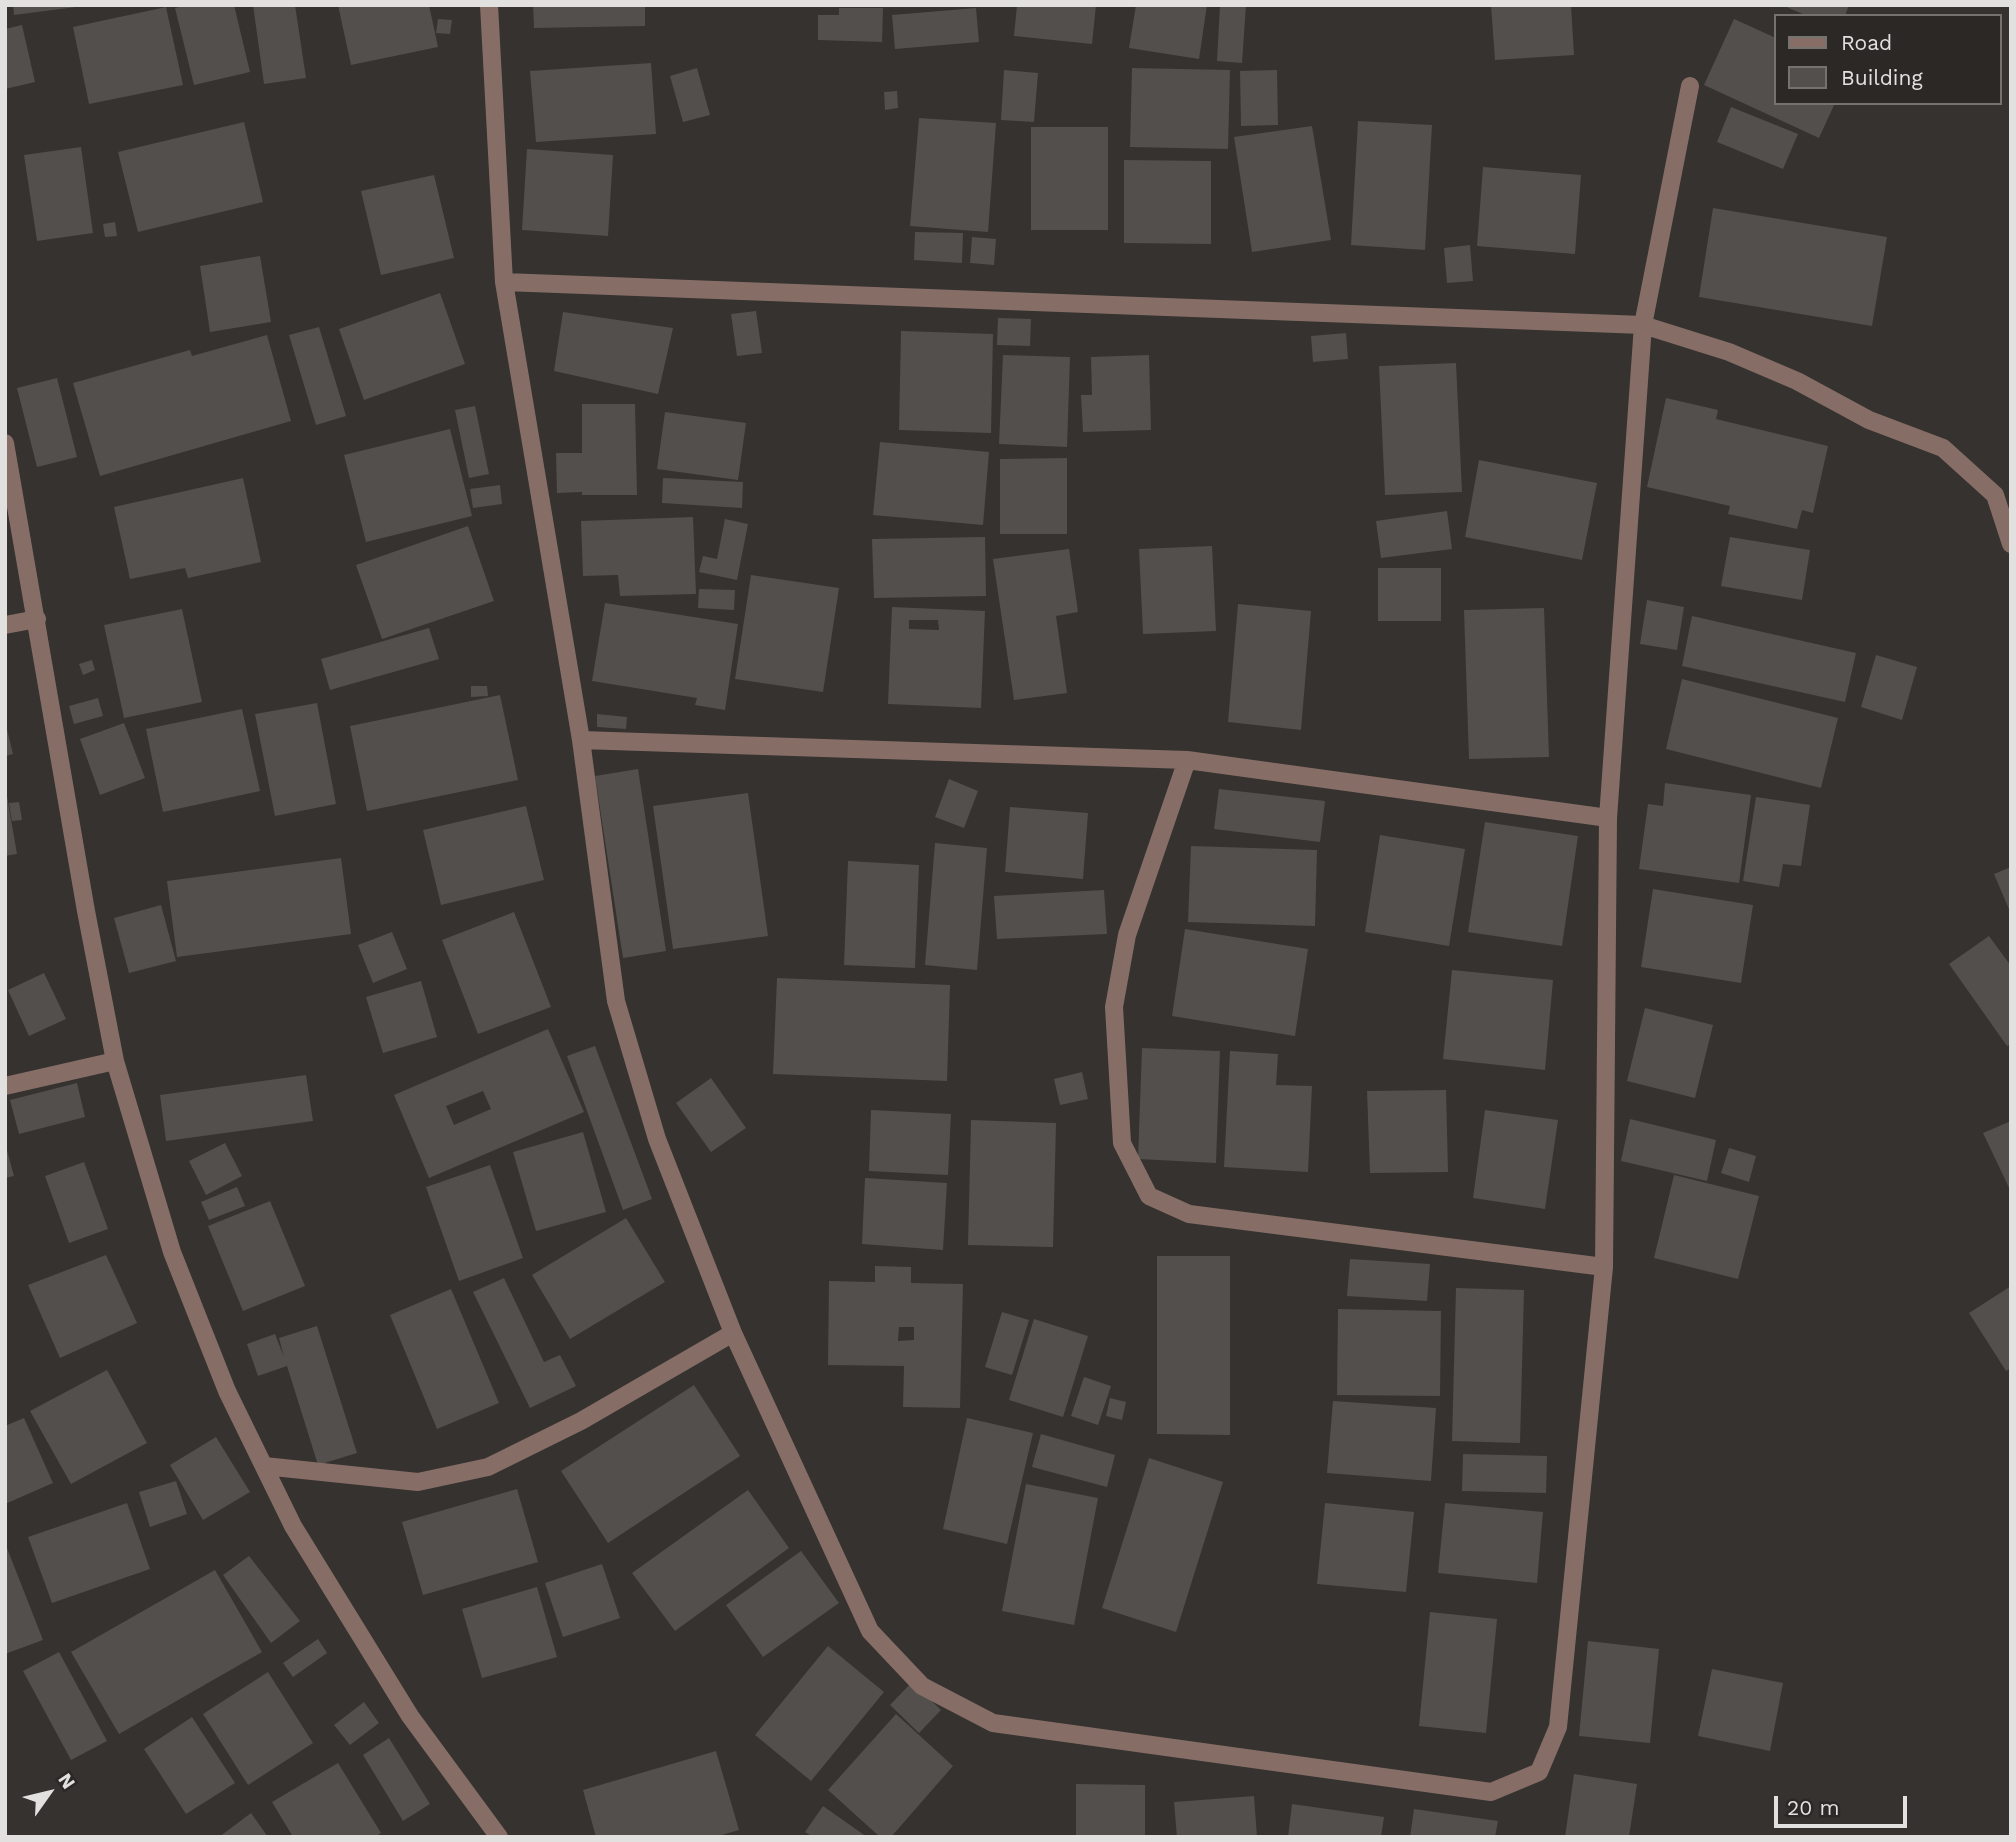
<!DOCTYPE html>
<html>
<head>
<meta charset="utf-8">
<style>
	body { margin:0 }
	#map { position:relative; width:2016px; height:1842px; overflow:hidden; background:#353230; font-family:"Work Sans",sans-serif }
	canvas { display:block }
	.frame { position:absolute; inset:0; border:7px solid #e3e1e0; pointer-events:none }
	.legend { position:absolute; left:1774px; top:14px; width:228px; height:91px; box-sizing:border-box; background:#2b2826; border:2px solid #757270; margin:0; padding:9px 12px; list-style:none; font-size:21px; color:#e3e1e0 }
	.legend li { display:flex; align-items:center; gap:14px; height:35px }
	.legend b { width:35px; border:2px solid #757270 }
	.north { position:absolute; left:14px; top:1758px; width:70px; height:70px; -webkit-text-stroke:5px #2b2826; paint-order:stroke; rotate:56deg; font-size:19px; font-weight:700; line-height:28px; text-align:center; color:#e3e1e0 }
	.north::after { content:''; display:block; margin:auto; width:24px; height:32px; background:#e3e1e0; clip-path:polygon(50% 0,100% 100%,50% 72%,0 100%) }
	.scale { position:absolute; left:1774px; top:1796px; width:133px; height:32px; box-sizing:border-box; border:4px solid #e3e1e0; border-top:0; padding-left:9px; font-size:21px; line-height:24px; white-space:nowrap; color:#e3e1e0; -webkit-text-stroke:5px #2b2826; paint-order:stroke }
</style>
</head>
<body>
<div id="map">
<canvas width="2016" height="1842"></canvas>
<div class="frame"></div>
<ul class="legend">
<li><b style="height:9px;background:#866e66"></b>Road</li>
<li><b style="height:19px;background:#524f4c"></b>Building</li>
</ul>
<div class="north">N</div>
<div class="scale">20 m</div>
</div>
<script>
const context = document.querySelector('canvas').getContext('2d');
context.lineJoin = 'round';
function paint(path, color) { context.fillStyle = color; context.fill(path, 'evenodd'); }
function trace(path, color, width, dash) { context.strokeStyle = color; context.lineWidth = width; context.lineCap = dash ? 'butt' : 'round'; context.setLineDash(dash || []); context.stroke(path); }
paint(new Path2D(`
	M 13,5 L 76,5 L 76,7 L 14,15 Z
	M 188,5 L 234,5 L 250,72 L 194,85 L 175,8 Z
	M 253,5 L 295,5 L 306,78 L 264,84 Z
	M 338,5 L 429,5 L 438,47 L 351,65 Z
	M 533,5 L 645,5 L 645,26 L 534,28 Z
	M 1017,5 L 1096,5 L 1092,44 L 1014,36 Z
	M 1136,5 L 1207,5 L 1199,59 L 1129,48 Z
	M 1220,5 L 1246,5 L 1242,63 L 1217,61 Z
	M 1491,5 L 1571,5 L 1574,55 L 1495,60 Z
	M 1782,5 L 1849,5 L 1845,16 L 1807,16 Z
	M 166,7 L 183,85 L 89,104 L 73,27 Z
	M 839,8 L 883,8 L 882,42 L 818,40 L 818,15 L 839,15 Z
	M 976,8 L 979,42 L 895,49 L 892,15 Z
	M 438,19 L 452,20 L 450,34 L 436,33 Z
	M 1734,19 L 1776,38 L 1776,103 L 1835,103 L 1819,138 L 1704,85 Z
	M 22,25 L 35,82 L 5,89 L 5,29 Z
	M 651,63 L 656,134 L 536,142 L 530,71 Z
	M 697,68 L 710,115 L 683,122 L 670,76 Z
	M 1132,68 L 1230,70 L 1228,149 L 1130,147 Z
	M 1004,70 L 1038,73 L 1034,122 L 1001,120 Z
	M 1277,70 L 1278,125 L 1241,126 L 1240,71 Z
	M 897,91 L 898,108 L 885,110 L 884,92 Z
	M 1731,107 L 1798,134 L 1783,169 L 1717,142 Z
	M 919,118 L 996,123 L 988,232 L 910,226 Z
	M 1358,121 L 1432,125 L 1425,250 L 1351,245 Z
	M 244,122 L 263,202 L 138,232 L 118,152 Z
	M 1312,126 L 1331,240 L 1252,252 L 1234,137 Z
	M 1031,127 L 1108,127 L 1108,230 L 1031,230 Z
	M 81,147 L 93,233 L 37,241 L 24,155 Z
	M 527,149 L 613,155 L 608,236 L 522,230 Z
	M 1124,160 L 1211,161 L 1211,244 L 1124,243 Z
	M 1483,167 L 1581,175 L 1575,254 L 1477,246 Z
	M 434,175 L 454,258 L 381,275 L 361,191 Z
	M 1713,208 L 1887,237 L 1872,326 L 1699,297 Z
	M 115,222 L 117,236 L 105,237 L 103,224 Z
	M 915,232 L 963,233 L 962,263 L 914,260 Z
	M 972,237 L 996,239 L 994,265 L 970,263 Z
	M 1470,245 L 1473,281 L 1447,283 L 1444,248 Z
	M 260,256 L 271,322 L 210,332 L 200,266 Z
	M 440,293 L 465,364 L 364,400 L 339,329 Z
	M 756,311 L 762,353 L 737,356 L 731,314 Z
	M 563,312 L 673,328 L 658,394 L 554,371 Z
	M 998,318 L 1031,319 L 1030,346 L 997,345 Z
	M 319,327 L 346,416 L 316,425 L 289,335 Z
	M 901,331 L 993,334 L 991,433 L 899,430 Z
	M 1346,333 L 1348,359 L 1313,362 L 1311,336 Z
	M 267,335 L 291,421 L 100,476 L 73,383 L 190,350 L 192,356 Z
	M 1003,355 L 1070,357 L 1067,447 L 999,444 Z
	M 1149,355 L 1151,430 L 1083,432 L 1081,395 L 1092,395 L 1091,357 Z
	M 1456,363 L 1462,492 L 1385,495 L 1379,366 Z
	M 57,378 L 77,457 L 37,467 L 17,388 Z
	M 1666,398 L 1718,410 L 1716,419 L 1828,446 L 1813,513 L 1802,510 L 1797,529 L 1728,514 L 1730,506 L 1647,487 Z
	M 582,404 L 635,404 L 637,495 L 582,495 L 582,492 L 557,493 L 556,453 L 582,453 Z
	M 475,406 L 489,474 L 469,478 L 455,410 Z
	M 665,412 L 746,423 L 738,480 L 657,469 Z
	M 450,429 L 472,516 L 366,542 L 344,455 Z
	M 880,442 L 989,452 L 983,525 L 873,515 Z
	M 1067,458 L 1067,534 L 1000,534 L 1000,459 Z
	M 1479,460 L 1597,483 L 1582,560 L 1465,537 Z
	M 243,478 L 261,562 L 188,578 L 185,568 L 130,579 L 114,507 Z
	M 663,478 L 743,482 L 742,508 L 662,503 Z
	M 500,485 L 502,504 L 473,508 L 470,489 Z
	M 1447,511 L 1452,549 L 1381,558 L 1376,521 Z
	M 693,517 L 696,594 L 620,596 L 618,575 L 583,576 L 581,521 Z
	M 725,519 L 748,524 L 737,580 L 699,572 L 703,556 L 717,559 Z
	M 468,526 L 494,601 L 382,639 L 356,565 Z
	M 985,537 L 986,596 L 874,598 L 872,539 Z
	M 1730,537 L 1810,550 L 1802,600 L 1721,586 Z
	M 1212,546 L 1216,631 L 1143,634 L 1139,549 Z
	M 1069,549 L 1078,612 L 1056,616 L 1067,693 L 1014,700 L 993,559 Z
	M 1378,568 L 1441,568 L 1441,621 L 1378,621 Z
	M 751,575 L 839,588 L 823,692 L 735,679 Z
	M 699,589 L 735,590 L 734,610 L 698,608 Z
	M 1647,600 L 1684,607 L 1677,650 L 1640,644 Z
	M 605,603 L 738,624 L 725,710 L 695,705 L 697,698 L 592,681 Z
	M 1238,604 L 1311,611 L 1301,730 L 1228,722 Z
	M 892,607 L 985,611 L 981,708 L 888,704 ZM 909,620 L 938,620 L 939,630 L 909,629 Z
	M 1544,608 L 1549,757 L 1469,759 L 1464,610 Z
	M 182,609 L 202,702 L 124,718 L 104,625 Z
	M 1692,616 L 1856,653 L 1845,702 L 1682,666 Z
	M 429,628 L 439,659 L 330,690 L 321,659 Z
	M 1876,655 L 1917,667 L 1902,720 L 1861,707 Z
	M 92,660 L 95,670 L 83,675 L 79,664 Z
	M 1682,679 L 1838,718 L 1821,788 L 1666,749 Z
	M 471,686 L 487,686 L 488,696 L 471,697 Z
	M 500,695 L 518,780 L 367,811 L 350,726 Z
	M 98,698 L 103,716 L 74,724 L 69,706 Z
	M 317,703 L 336,804 L 275,816 L 255,714 Z
	M 242,709 L 260,791 L 163,812 L 146,729 Z
	M 597,714 L 627,717 L 626,729 L 597,727 Z
	M 5,721 L 13,754 L 5,756 Z
	M 124,723 L 145,778 L 100,795 L 80,739 Z
	M 638,769 L 666,951 L 623,958 L 595,776 Z
	M 949,779 L 978,791 L 964,828 L 935,817 Z
	M 1665,783 L 1751,795 L 1739,883 L 1639,869 L 1648,804 L 1663,806 Z
	M 1219,789 L 1325,801 L 1320,842 L 1214,829 Z
	M 748,793 L 768,936 L 673,949 L 653,806 Z
	M 5,796 L 7,796 L 17,854 L 5,856 Z
	M 1756,797 L 1810,805 L 1801,866 L 1783,864 L 1779,887 L 1743,881 Z
	M 19,802 L 22,820 L 12,821 L 9,803 Z
	M 526,806 L 544,880 L 441,905 L 423,830 Z
	M 1010,807 L 1088,813 L 1083,879 L 1005,872 Z
	M 1485,822 L 1578,836 L 1562,946 L 1468,932 Z
	M 1380,835 L 1465,849 L 1449,946 L 1365,932 Z
	M 935,843 L 987,848 L 977,970 L 925,965 Z
	M 1191,846 L 1317,850 L 1315,926 L 1188,922 Z
	M 341,858 L 351,934 L 177,957 L 167,881 Z
	M 848,861 L 919,865 L 915,968 L 844,965 Z
	M 2011,867 L 2011,914 L 1994,874 Z
	M 1653,889 L 1753,905 L 1741,983 L 1641,967 Z
	M 1104,890 L 1107,934 L 997,939 L 994,896 Z
	M 161,905 L 176,961 L 129,973 L 114,918 Z
	M 514,912 L 551,1007 L 478,1034 L 442,940 Z
	M 1185,929 L 1308,949 L 1295,1036 L 1172,1016 Z
	M 392,932 L 407,969 L 373,983 L 358,945 Z
	M 1989,936 L 2011,966 L 2011,1044 L 2007,1046 L 1949,964 Z
	M 1452,970 L 1553,980 L 1545,1070 L 1443,1059 Z
	M 44,973 L 66,1019 L 29,1036 L 8,990 Z
	M 777,978 L 950,985 L 947,1081 L 773,1074 Z
	M 421,981 L 437,1037 L 383,1053 L 366,997 Z
	M 1645,1008 L 1713,1025 L 1695,1098 L 1627,1081 Z
	M 548,1029 L 584,1112 L 429,1178 L 394,1095 ZM 483,1091 L 491,1109 L 454,1125 L 446,1106 Z
	M 595,1046 L 652,1199 L 623,1210 L 567,1056 Z
	M 1142,1048 L 1220,1051 L 1216,1163 L 1138,1159 Z
	M 1230,1051 L 1278,1054 L 1276,1085 L 1312,1086 L 1308,1172 L 1224,1167 Z
	M 1082,1072 L 1088,1099 L 1060,1105 L 1054,1079 Z
	M 306,1075 L 313,1121 L 166,1141 L 160,1095 Z
	M 711,1078 L 746,1128 L 711,1152 L 676,1103 Z
	M 77,1083 L 85,1117 L 19,1134 L 10,1100 Z
	M 1446,1090 L 1448,1172 L 1370,1173 L 1367,1091 Z
	M 871,1110 L 951,1114 L 948,1175 L 869,1171 Z
	M 1485,1110 L 1558,1120 L 1545,1209 L 1473,1198 Z
	M 1630,1119 L 1716,1140 L 1707,1181 L 1621,1161 Z
	M 971,1120 L 1056,1123 L 1053,1247 L 968,1245 Z
	M 2011,1121 L 2011,1192 L 1983,1133 Z
	M 583,1132 L 606,1212 L 536,1231 L 513,1152 Z
	M 5,1143 L 14,1176 L 5,1178 Z
	M 225,1143 L 242,1176 L 206,1195 L 189,1161 Z
	M 1729,1148 L 1756,1156 L 1749,1182 L 1721,1173 Z
	M 84,1162 L 108,1229 L 69,1243 L 45,1176 Z
	M 490,1165 L 523,1258 L 459,1281 L 426,1187 Z
	M 1674,1175 L 1759,1196 L 1738,1279 L 1654,1258 Z
	M 865,1178 L 947,1183 L 943,1250 L 862,1244 Z
	M 237,1187 L 245,1206 L 209,1220 L 201,1202 Z
	M 270,1201 L 305,1286 L 243,1311 L 208,1226 Z
	M 626,1218 L 665,1282 L 570,1339 L 532,1275 Z
	M 106,1255 L 137,1323 L 60,1358 L 28,1285 Z
	M 1157,1256 L 1230,1256 L 1230,1435 L 1157,1434 Z
	M 1350,1259 L 1430,1264 L 1427,1301 L 1347,1296 Z
	M 875,1266 L 911,1267 L 911,1283 L 963,1284 L 960,1408 L 903,1407 L 904,1366 L 828,1365 L 829,1281 L 875,1282 ZM 899,1327 L 914,1327 L 914,1340 L 898,1341 Z
	M 504,1278 L 544,1362 L 560,1355 L 576,1386 L 530,1408 L 473,1292 Z
	M 2011,1286 L 2011,1368 L 2006,1371 L 1969,1313 Z
	M 1456,1288 L 1524,1290 L 1520,1443 L 1452,1441 Z
	M 451,1289 L 499,1403 L 437,1429 L 390,1315 Z
	M 1338,1309 L 1441,1311 L 1440,1396 L 1337,1395 Z
	M 1002,1312 L 1029,1320 L 1012,1375 L 985,1367 Z
	M 1034,1319 L 1088,1336 L 1063,1417 L 1009,1400 Z
	M 317,1326 L 357,1453 L 318,1465 L 287,1366 L 258,1376 L 247,1344 L 275,1334 L 284,1357 L 279,1338 Z
	M 107,1370 L 147,1443 L 71,1484 L 30,1411 Z
	M 1084,1377 L 1111,1386 L 1098,1425 L 1071,1416 Z
	M 694,1385 L 740,1456 L 608,1543 L 561,1471 Z
	M 1110,1398 L 1126,1402 L 1122,1420 L 1106,1416 Z
	M 1333,1401 L 1436,1408 L 1431,1481 L 1327,1473 Z
	M 24,1418 L 53,1483 L 5,1504 L 5,1426 Z
	M 967,1418 L 1033,1433 L 1007,1544 L 943,1529 Z
	M 1041,1434 L 1115,1455 L 1107,1487 L 1032,1467 Z
	M 216,1437 L 250,1492 L 203,1520 L 170,1465 Z
	M 1463,1454 L 1547,1456 L 1546,1493 L 1462,1491 Z
	M 1149,1458 L 1223,1482 L 1176,1632 L 1102,1608 Z
	M 176,1481 L 187,1514 L 150,1527 L 139,1492 Z
	M 1026,1484 L 1098,1498 L 1074,1625 L 1002,1611 Z
	M 517,1489 L 538,1562 L 423,1595 L 402,1522 Z
	M 748,1490 L 789,1548 L 675,1631 L 632,1573 Z
	M 127,1503 L 150,1569 L 52,1603 L 28,1537 Z
	M 1325,1503 L 1414,1512 L 1406,1592 L 1317,1584 Z
	M 1445,1503 L 1543,1512 L 1537,1583 L 1438,1573 Z
	M 5,1543 L 43,1640 L 5,1654 Z
	M 801,1551 L 839,1603 L 763,1657 L 726,1605 Z
	M 249,1556 L 300,1621 L 271,1643 L 223,1575 Z
	M 602,1564 L 620,1618 L 563,1637 L 545,1583 Z
	M 215,1570 L 262,1652 L 119,1734 L 71,1652 Z
	M 537,1587 L 557,1657 L 482,1678 L 462,1609 Z
	M 1430,1612 L 1497,1619 L 1486,1733 L 1419,1726 Z
	M 318,1639 L 327,1653 L 293,1677 L 283,1663 Z
	M 1588,1641 L 1659,1649 L 1650,1743 L 1579,1736 Z
	M 828,1646 L 884,1692 L 811,1781 L 755,1735 Z
	M 59,1652 L 107,1741 L 71,1760 L 23,1671 Z
	M 1712,1669 L 1783,1683 L 1770,1751 L 1698,1736 Z
	M 268,1672 L 313,1743 L 248,1785 L 203,1714 Z
	M 912,1682 L 941,1710 L 919,1733 L 890,1705 Z
	M 364,1702 L 379,1723 L 350,1745 L 334,1725 Z
	M 896,1714 L 953,1766 L 891,1837 L 880,1837 L 828,1790 Z
	M 192,1717 L 235,1783 L 186,1814 L 144,1749 Z
	M 389,1738 L 430,1804 L 403,1821 L 363,1755 Z
	M 716,1751 L 739,1830 L 715,1837 L 596,1837 L 583,1790 Z
	M 338,1763 L 381,1833 L 375,1837 L 293,1837 L 272,1802 Z
	M 1574,1774 L 1637,1784 L 1629,1837 L 1565,1837 Z
	M 1076,1784 L 1145,1785 L 1145,1837 L 1076,1837 Z
	M 1254,1796 L 1257,1837 L 1177,1837 L 1174,1802 Z
	M 1292,1804 L 1384,1817 L 1381,1837 L 1288,1837 Z
	M 823,1806 L 867,1837 L 813,1837 L 805,1832 Z
	M 1414,1809 L 1498,1821 L 1495,1837 L 1410,1837 Z
	M 251,1813 L 268,1837 L 219,1837 Z`), '#524f4c');
trace(new Path2D(`
	M 489,5 L 504,282 L 581,740 L 616,1001 L 657,1139 L 733,1333 L 870,1631 L 922,1686 L 993,1723 L 1491,1792 L 1539,1772 L 1558,1727 L 1604,1267 L 1608,818 L 1643,325 L 1690,86
	M 504,282 L 1643,325 L 1729,352 L 1797,381 L 1869,420 L 1943,448 L 1995,495 L 2011,544
	M 5,443 L 86,911 L 115,1061 L 172,1252 L 227,1391 L 293,1526 L 410,1716 L 499,1837
	M 5,625 L 37,619
	M 581,740 L 1187,760 L 1608,818
	M 1187,760 L 1127,935 L 1114,1007 L 1122,1143 L 1149,1196 L 1189,1214 L 1604,1267
	M 5,1086 L 115,1061
	M 264,1466 L 418,1482 L 488,1467 L 581,1421 L 733,1333`), '#866e66', 18);
</script>
</body>
</html>
